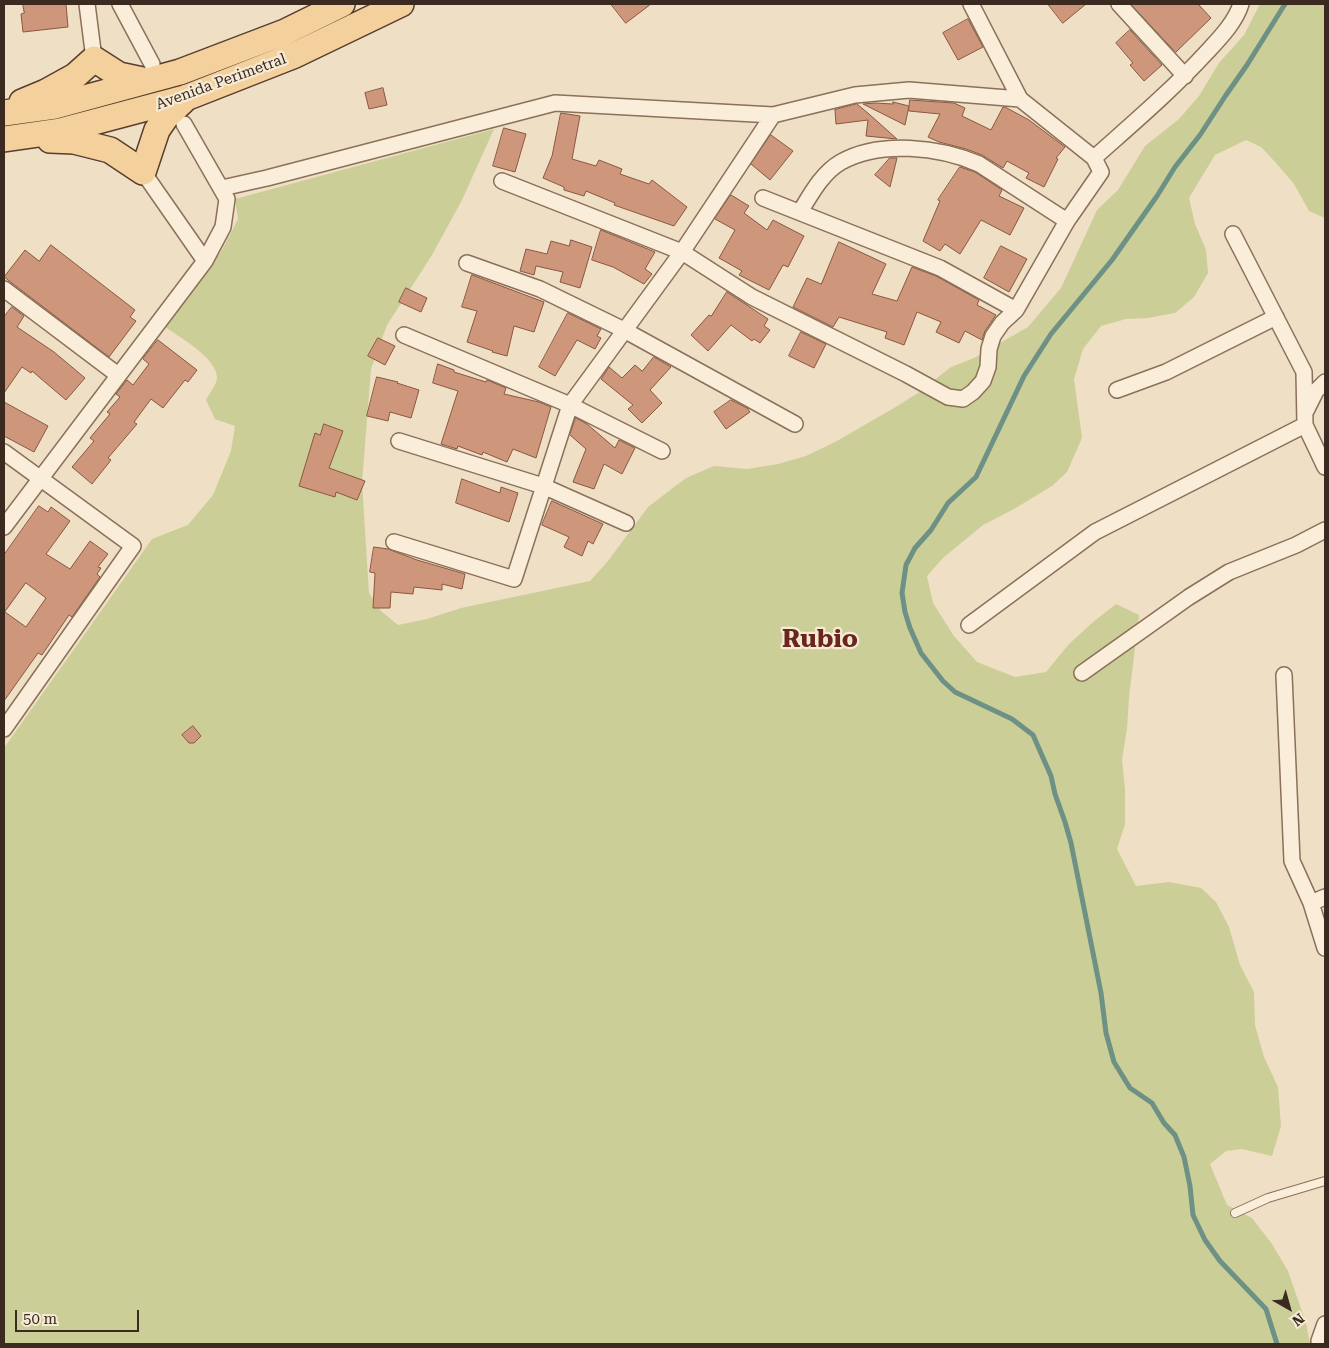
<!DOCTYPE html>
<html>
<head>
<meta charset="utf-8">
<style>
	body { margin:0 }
	#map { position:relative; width:1329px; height:1348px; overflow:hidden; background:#efdfc5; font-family:"Roboto Serif",serif }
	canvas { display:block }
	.frame { position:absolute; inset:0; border:5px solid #3a2a1f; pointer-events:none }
	.north { position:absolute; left:1264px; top:1283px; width:50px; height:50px; -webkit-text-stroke:4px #f6ead5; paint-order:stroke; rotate:142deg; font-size:14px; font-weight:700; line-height:20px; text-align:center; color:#3a2a1f }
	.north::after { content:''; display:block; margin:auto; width:18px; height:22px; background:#3a2a1f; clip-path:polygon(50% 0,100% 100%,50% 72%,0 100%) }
	.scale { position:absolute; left:15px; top:1310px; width:124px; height:22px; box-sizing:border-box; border:2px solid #3a2a1f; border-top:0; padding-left:6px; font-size:15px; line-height:18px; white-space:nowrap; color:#3a2a1f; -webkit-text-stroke:4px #f6ead5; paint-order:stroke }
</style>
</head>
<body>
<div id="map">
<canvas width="1329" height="1348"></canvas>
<div class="frame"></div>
<div class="north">N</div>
<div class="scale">50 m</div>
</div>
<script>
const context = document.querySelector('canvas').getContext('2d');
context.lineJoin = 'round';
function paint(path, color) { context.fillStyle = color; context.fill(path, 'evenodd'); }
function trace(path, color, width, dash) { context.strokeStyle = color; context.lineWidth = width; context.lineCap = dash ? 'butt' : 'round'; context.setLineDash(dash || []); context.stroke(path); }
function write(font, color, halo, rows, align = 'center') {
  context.font = font + ' "Roboto Serif",serif'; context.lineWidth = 4.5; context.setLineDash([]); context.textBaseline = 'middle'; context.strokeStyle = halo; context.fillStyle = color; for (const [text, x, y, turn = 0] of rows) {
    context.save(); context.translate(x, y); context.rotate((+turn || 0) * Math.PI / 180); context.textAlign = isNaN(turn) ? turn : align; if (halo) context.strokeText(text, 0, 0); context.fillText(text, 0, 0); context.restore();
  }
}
paint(new Path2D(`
	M 1260,4 L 1325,4 L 1325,218 L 1309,211 L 1294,184 L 1276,163 L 1261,147 L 1246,140 L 1215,155 L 1189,198 L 1195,224 L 1206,250 L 1208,273 L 1194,297 L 1175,313 L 1148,318 L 1126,319 L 1101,326 L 1083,349 L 1074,379 L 1082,438 L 1067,472 L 1052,486 L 1014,509 L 983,525 L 943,558 L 927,576 L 933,603 L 954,636 L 977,662 L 1015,677 L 1046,672 L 1069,644 L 1092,623 L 1116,604 L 1139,615 L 1129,697 L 1127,728 L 1122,760 L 1125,789 L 1125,824 L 1117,849 L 1136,886 L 1169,882 L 1201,888 L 1216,902 L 1229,927 L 1240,965 L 1254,992 L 1255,1025 L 1264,1057 L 1278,1087 L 1281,1126 L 1272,1156 L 1242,1149 L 1226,1151 L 1210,1164 L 1227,1205 L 1252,1218 L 1272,1244 L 1288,1271 L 1306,1323 L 1310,1344 L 4,1344 L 4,748 L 152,539 L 188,525 L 213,495 L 231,451 L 235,426 L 215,419 L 206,400 C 209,394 216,385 217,379 C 219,359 179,337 165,327 L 222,250 L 238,219 L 235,199 L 494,129 L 462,200 L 432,255 L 387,325 L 371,369 L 362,483 L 369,593 L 381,611 L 398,625 L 427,619 L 461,608 L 590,581 L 608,561 L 648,507 L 686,478 L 714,466 L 747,469 L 778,464 L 806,456 L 837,441 L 894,408 L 918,393 L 951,367 L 974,358 L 1028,327 L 1061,288 L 1097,210 L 1118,190 L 1145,146 L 1179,119 L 1199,96 L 1219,63 L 1244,35 Z`), '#ccce98');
trace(new Path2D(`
	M 1277,1344 L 1266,1309 L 1220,1261 L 1205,1240 L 1193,1215 L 1190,1186 L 1184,1157 L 1175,1135 L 1164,1123 L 1152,1103 L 1130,1088 L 1114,1062 L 1106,1033 L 1101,993 L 1071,843 L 1065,822 L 1055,794 L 1051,776 L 1033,735 L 1012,719 L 955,692 L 943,681 L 921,653 L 910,628 L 905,612 L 902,593 L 906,565 L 915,548 L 931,530 L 948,503 L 976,477 L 1024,376 L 1051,334 L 1112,260 L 1157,196 L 1175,167 L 1200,135 L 1226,95 L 1247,65 L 1285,4`), '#6d9185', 5);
const building = new Path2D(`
	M 23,4 L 66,4 L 68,27 L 23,32 L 21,14 L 24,13 Z
	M 611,4 L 651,4 L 626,23 Z
	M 1048,4 L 1086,4 L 1063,23 Z
	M 1131,4 L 1198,4 L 1211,18 L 1176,52 Z
	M 968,19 L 983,47 L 958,60 L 943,33 Z
	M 1130,30 L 1162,65 L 1144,81 L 1130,65 L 1133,63 L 1116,43 Z
	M 383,88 L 387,105 L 369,109 L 365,93 Z
	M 910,100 L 954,103 L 965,108 L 962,116 L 991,130 L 1003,107 L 1005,107 L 1029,120 L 1065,147 L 1056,158 L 1058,159 L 1044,187 L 1026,178 L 1029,173 L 1007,161 L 1003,168 L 982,155 L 966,149 L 939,142 L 928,137 L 940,114 L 909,111 Z
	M 893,102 L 909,106 L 905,125 L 863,104 L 875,103 L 893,104 Z
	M 857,104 L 869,114 L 897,139 L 866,136 L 868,120 L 836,124 L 835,110 Z
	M 561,113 L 580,116 L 572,159 L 596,166 L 599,160 L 622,169 L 620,174 L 649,184 L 652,180 L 687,207 L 674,226 L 614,205 L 615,203 L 586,191 L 584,196 L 564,190 L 564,187 L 543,178 L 552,156 Z
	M 504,128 L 526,134 L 515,172 L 493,166 Z
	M 771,135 L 793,151 L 770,180 L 751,164 Z
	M 890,158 L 897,158 L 890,187 L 875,175 Z
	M 960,167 L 975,172 L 1002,190 L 999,196 L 1024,208 L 1010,235 L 981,220 L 960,254 L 945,244 L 940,251 L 923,241 L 940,201 L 938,200 Z
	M 731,195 L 749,206 L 744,213 L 767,230 L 773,220 L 804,236 L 788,267 L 783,265 L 769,290 L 739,275 L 742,271 L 719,258 L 735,230 L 715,219 Z
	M 601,230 L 655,252 L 645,269 L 652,274 L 644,284 L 613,267 L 592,260 Z
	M 571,240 L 592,247 L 580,288 L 560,282 L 563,272 L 536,266 L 534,275 L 520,271 L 526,249 L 547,254 L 551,241 L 569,246 Z
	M 839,242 L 886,264 L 872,294 L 897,301 L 912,267 L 936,276 L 979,300 L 977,305 L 996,315 L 985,331 L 982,340 L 965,331 L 959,343 L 936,332 L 941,322 L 917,312 L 904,345 L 885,338 L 887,332 L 839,317 L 833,327 L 793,307 L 807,278 L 821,284 Z
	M 51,245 L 135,310 L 130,317 L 136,321 L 109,357 L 4,277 L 25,250 L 39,261 Z
	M 1001,246 L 1027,259 L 1009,292 L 984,278 Z
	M 472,275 L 544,302 L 534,332 L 514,326 L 507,356 L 492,352 L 493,351 L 467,342 L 477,311 L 462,307 Z
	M 406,288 L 427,298 L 421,312 L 399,302 Z
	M 727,292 L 768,319 L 764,326 L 770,330 L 760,343 L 754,339 L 752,341 L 731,325 L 708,351 L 691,335 L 709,315 L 711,316 Z
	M 12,307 L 24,316 L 17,327 L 54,352 L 85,378 L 66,400 L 32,371 L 31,373 L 22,367 L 4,393 L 4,317 Z
	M 568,313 L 601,329 L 597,336 L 601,338 L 595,349 L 577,340 L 555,376 L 539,367 Z
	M 801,332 L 826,344 L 814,368 L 789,356 Z
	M 378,338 L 395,346 L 385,365 L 368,356 Z
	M 158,340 L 197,370 L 188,382 L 185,380 L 163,408 L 151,399 L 134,422 L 137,424 L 108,458 L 111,460 L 92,484 L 72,467 L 94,441 L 90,438 L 110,414 L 107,412 L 120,397 L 116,394 L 127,380 L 133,385 L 149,364 L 143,359 Z
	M 654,357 L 671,367 L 650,390 L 662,403 L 642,423 L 628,409 L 633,405 L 601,379 L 609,367 L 622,378 L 635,365 L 642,371 Z
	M 438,364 L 454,370 L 454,372 L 486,382 L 487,380 L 506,388 L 504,394 L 539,402 L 551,407 L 536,458 L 513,449 L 507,462 L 483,452 L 482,455 L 458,446 L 457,449 L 441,444 L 458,391 L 433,383 Z
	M 377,377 L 398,382 L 397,383 L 419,390 L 411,418 L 390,412 L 388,421 L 367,416 Z
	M 731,400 L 747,408 L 750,412 L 726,429 L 714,412 Z
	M 4,402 L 48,426 L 34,452 L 4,436 Z
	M 576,418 L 587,424 L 615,448 L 619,440 L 635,448 L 622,474 L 604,464 L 594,489 L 573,482 L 586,449 L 570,435 Z
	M 324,424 L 343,431 L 329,468 L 365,481 L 357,500 L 336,492 L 335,497 L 299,486 L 315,433 L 320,435 Z
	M 462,479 L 500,493 L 501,487 L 518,493 L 509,522 L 456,503 Z
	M 552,501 L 603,524 L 593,544 L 588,541 L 582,556 L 564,547 L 569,537 L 542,525 Z
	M 39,506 L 48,512 L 51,507 L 70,521 L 46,554 L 70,569 L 90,541 L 108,554 L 98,567 L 101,568 L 97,574 L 100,577 L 72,617 L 69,615 L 42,655 L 38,653 L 4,701 L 4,555 ZM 26,583 L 46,598 L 26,627 L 5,612 Z
	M 374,547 L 388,549 L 417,560 L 465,574 L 462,589 L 442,584 L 442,590 L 414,587 L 413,594 L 391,592 L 390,608 L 373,608 L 375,573 L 370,572 Z
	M 193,726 L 201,736 L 194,743 L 189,743 L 182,735 Z`);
paint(building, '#ce967a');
trace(building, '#8a5740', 1);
const service = new Path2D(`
	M 1235,1213 L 1268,1198 L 1325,1181`);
const minor = new Path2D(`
	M 87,4 L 94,59
	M 120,4 L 152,64
	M 971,4 L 1020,99
	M 1119,4 L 1185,76
	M 1094,158 C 1132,124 1171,91 1206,53 C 1219,39 1235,23 1241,4
	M 143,172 L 205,261
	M 222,188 L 267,178 L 555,103 L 773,115 L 855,95 L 909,90 L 1020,99 L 1094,158 L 1101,172 L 1067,221 L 1016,310 L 1002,323 L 993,336 L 989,349 L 988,367 L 983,381 L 973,392 L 963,399 L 948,397 L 906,374 L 752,297 L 682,252 L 502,181
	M 763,198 L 940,268 L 1016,310
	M 800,212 C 811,194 822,173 841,162 C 880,140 940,147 979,164 L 1067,221
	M 1233,234 L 1304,372 L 1305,425 L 1325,467
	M 467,263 L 540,289 L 624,330 L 795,424
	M 4,289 L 118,375
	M 404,335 L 570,405 L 662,451
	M 1117,390 L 1166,372 L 1276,317
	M 1306,411 L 1316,391 L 1325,382
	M 399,441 L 543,486 L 626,523
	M 4,452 L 133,546 L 4,729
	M 4,527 L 205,261 L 223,227 L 227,199 L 184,124
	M 394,542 L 514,579 L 570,405 L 682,252 L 773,115
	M 969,625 L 1095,532 L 1305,425
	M 1082,673 L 1189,597 L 1229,572 L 1296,545 L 1325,530
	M 1284,675 L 1292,861 L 1311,903 L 1325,948
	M 1311,903 L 1325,897
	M 1321,1344 L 1319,1341 L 1325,1324`);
const primary = new Path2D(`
	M 22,102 L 46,92 L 75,76 L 94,59 L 119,75 L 147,81
	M 4,113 L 55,106 L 180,72 L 285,32 L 342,4
	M 4,139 L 60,131 L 188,97 L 295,55 L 401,4
	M 50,140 L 74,141 L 110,150 L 143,172 L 157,130 L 166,117 L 187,97`);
trace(service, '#8b705a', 10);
trace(minor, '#8b705a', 18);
trace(primary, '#583e2f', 28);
trace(service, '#faedd9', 8);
trace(minor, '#faedd9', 15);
trace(primary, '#f3d09c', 25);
write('15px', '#3a2a1f', '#f6ead5', [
	["Avenida Perimetral",221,82,-20]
]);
write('bold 25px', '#68261d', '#f6ead5', [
	["Rubio",820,640]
]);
</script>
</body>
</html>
